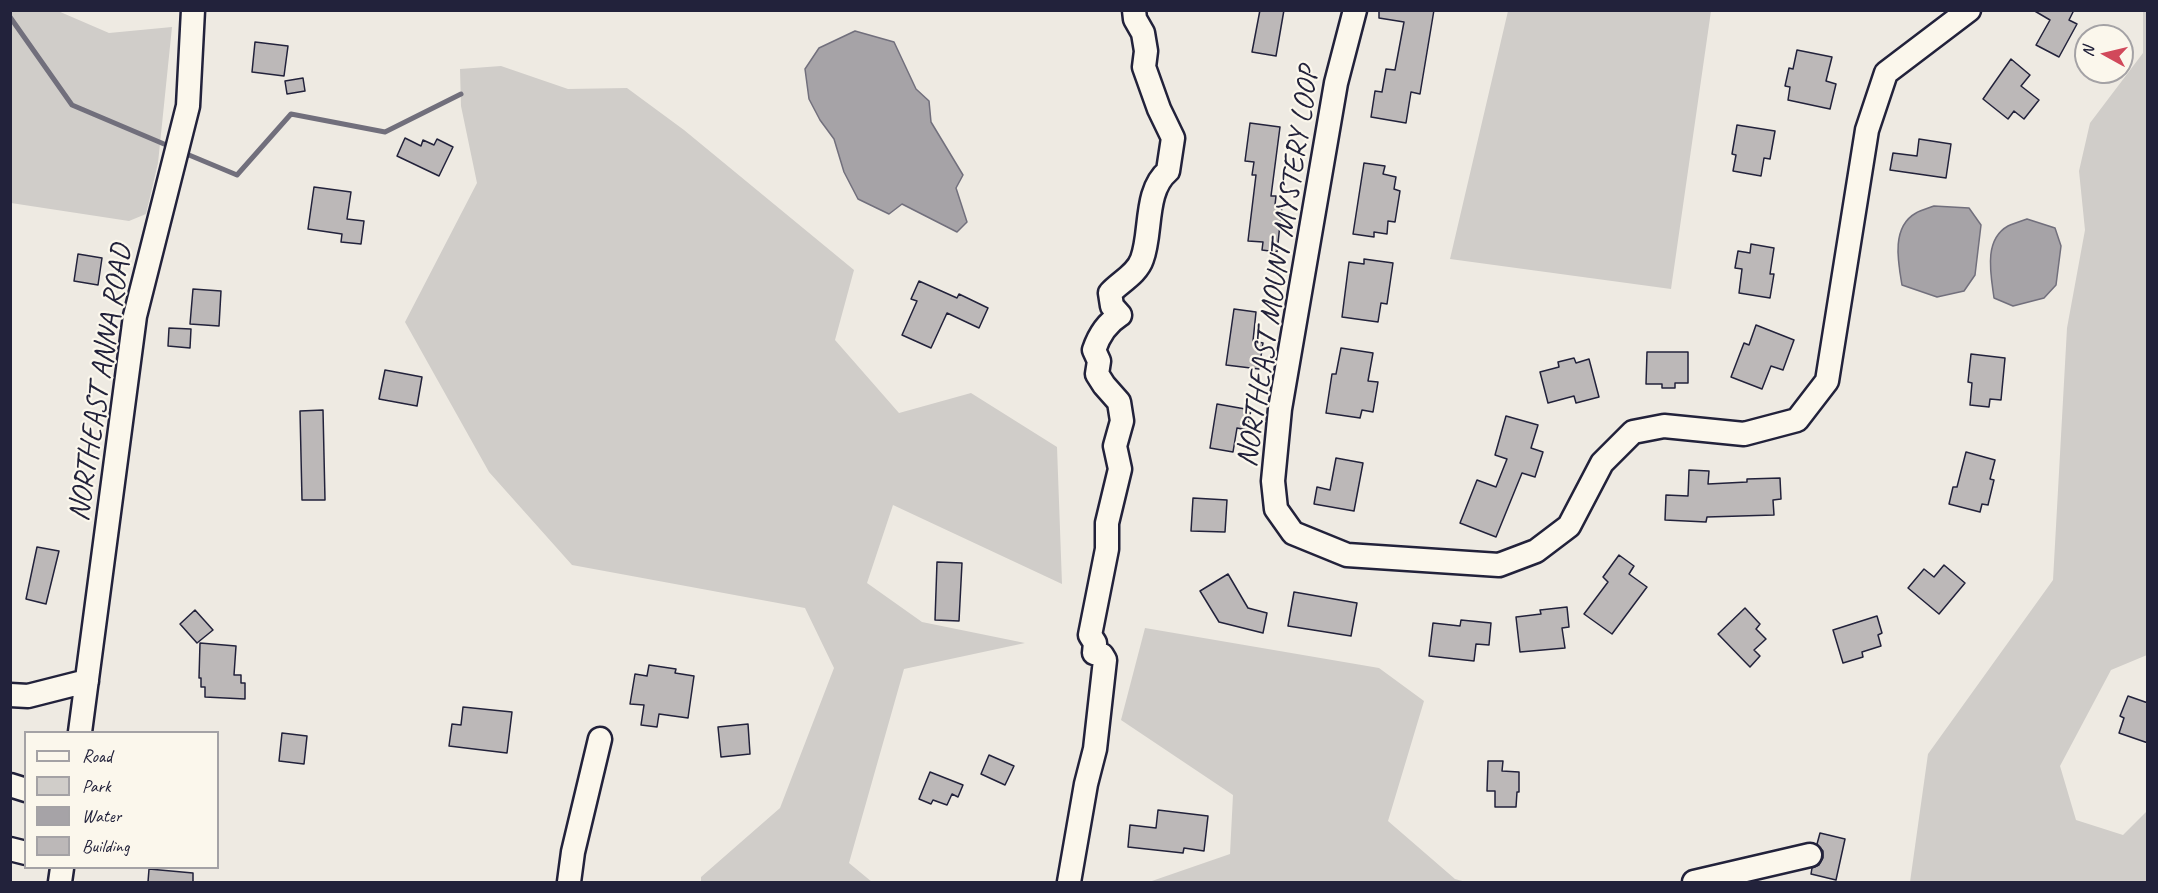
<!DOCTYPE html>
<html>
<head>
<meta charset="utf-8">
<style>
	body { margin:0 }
	#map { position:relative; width:2158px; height:893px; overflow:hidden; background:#eeeae2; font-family:Caveat,sans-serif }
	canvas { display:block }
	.frame { position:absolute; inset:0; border:12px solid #22223b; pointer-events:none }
	.legend { position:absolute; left:24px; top:731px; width:195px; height:138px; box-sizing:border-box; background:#fbf7ec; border:2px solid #a4a2a5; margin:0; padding:8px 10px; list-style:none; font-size:18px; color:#22223b }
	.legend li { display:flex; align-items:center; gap:12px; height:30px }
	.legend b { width:30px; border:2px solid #a4a2a5 }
	.north { position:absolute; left:2074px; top:24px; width:60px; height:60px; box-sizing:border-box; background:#fbf7ec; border:2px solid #a4a2a5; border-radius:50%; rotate:278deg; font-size:16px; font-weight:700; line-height:24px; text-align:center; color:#22223b }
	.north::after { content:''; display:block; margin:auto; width:21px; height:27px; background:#d1495b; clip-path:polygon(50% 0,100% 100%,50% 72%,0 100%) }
</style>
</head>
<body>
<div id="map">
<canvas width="2158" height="893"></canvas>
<div class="frame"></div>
<ul class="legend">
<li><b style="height:8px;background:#fbf7ec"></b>Road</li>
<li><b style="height:16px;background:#d0cdc9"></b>Park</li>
<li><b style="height:16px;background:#a6a3a7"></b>Water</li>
<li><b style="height:16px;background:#bcb8b8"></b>Building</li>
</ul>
<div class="north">N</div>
</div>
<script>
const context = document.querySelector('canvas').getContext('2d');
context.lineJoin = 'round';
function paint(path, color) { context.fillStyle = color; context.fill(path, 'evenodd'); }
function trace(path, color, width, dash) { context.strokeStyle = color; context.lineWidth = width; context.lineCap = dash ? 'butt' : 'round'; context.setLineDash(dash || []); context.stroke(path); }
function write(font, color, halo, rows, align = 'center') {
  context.font = font + ' Caveat,sans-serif'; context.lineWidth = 4.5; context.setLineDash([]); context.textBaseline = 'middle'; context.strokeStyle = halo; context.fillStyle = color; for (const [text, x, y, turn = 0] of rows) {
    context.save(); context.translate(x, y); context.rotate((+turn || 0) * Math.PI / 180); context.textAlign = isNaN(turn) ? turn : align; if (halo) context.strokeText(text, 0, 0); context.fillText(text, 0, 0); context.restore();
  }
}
paint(new Path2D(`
	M 10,11 L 58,11 L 109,33 L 172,27 L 158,163 L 146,214 L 129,221 L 11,203 Z
	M 1508,11 L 1711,11 L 1671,289 L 1450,259 Z
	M 2143,11 L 2148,11 L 2147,655 L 2111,670 L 2060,766 L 2076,820 L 2123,835 L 2147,811 L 2147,882 L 1910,882 L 1928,754 L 2053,580 L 2067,328 L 2085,230 L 2079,171 L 2090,123 L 2143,53 Z
	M 501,66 L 568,89 L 627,88 L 684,130 L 854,270 L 835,340 L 899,413 L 971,393 L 1057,447 L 1062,584 L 893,505 L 867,583 L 922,622 L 1025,643 L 904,669 L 849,863 L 872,882 L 701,882 L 701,877 L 780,808 L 834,668 L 805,608 L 572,565 L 489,472 L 405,322 L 477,183 L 461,106 L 460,69 Z
	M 1145,628 L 1379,668 L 1424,701 L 1388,821 L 1455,879 L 1466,882 L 1149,882 L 1230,854 L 1233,795 L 1121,720 Z`), '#d0cdc9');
const water = new Path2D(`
	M 855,31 L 894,42 L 916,89 L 929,101 L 931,122 L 963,175 L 956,188 L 967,222 L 957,232 L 902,204 L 889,214 L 858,199 L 844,172 L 834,139 L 820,120 L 809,99 L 805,69 L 819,48 Z
	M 1934,206 L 1969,208 L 1981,225 L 1975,275 L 1964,291 L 1937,297 L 1902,285 C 1898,262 1891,227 1916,213 C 1921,210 1929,208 1934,206 Z
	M 2027,219 L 2055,228 L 2061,246 L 2056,285 L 2044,298 L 2013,306 L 1994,298 C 1991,275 1983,240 2008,226 C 2014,223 2021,221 2027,219 Z`);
paint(water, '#a6a3a7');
trace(water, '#716f7c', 1.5);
trace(new Path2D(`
	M 10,17 L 72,105 L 164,144
	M 189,155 L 237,175 L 291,114 L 385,132 L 461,94`), '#716f7c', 5);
const building = new Path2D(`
	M 1260,10 L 1284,10 L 1276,56 L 1252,52 Z
	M 1379,10 L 1434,10 L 1420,94 L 1411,92 L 1406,123 L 1371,117 L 1375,91 L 1382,92 L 1386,69 L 1395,70 L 1404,22 L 1379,18 Z
	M 2033,10 L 2074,10 L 2069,20 L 2077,24 L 2059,57 L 2036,45 L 2050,20 Z
	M 255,42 L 288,46 L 284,76 L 252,72 Z
	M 1797,50 L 1832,57 L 1826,81 L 1836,84 L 1830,109 L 1788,100 L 1790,87 L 1785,86 L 1789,68 L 1793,69 Z
	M 2011,59 L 2030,75 L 2021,86 L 2039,100 L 2024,119 L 2014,111 L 2008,119 L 1983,99 Z
	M 303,78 L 305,91 L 287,94 L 285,81 Z
	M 1250,123 L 1280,127 L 1271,196 L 1276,196 L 1275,205 L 1282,206 L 1277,252 L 1262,250 L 1263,242 L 1248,241 L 1256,175 L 1252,175 L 1254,162 L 1245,161 Z
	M 1737,125 L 1775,131 L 1770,159 L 1764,158 L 1761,176 L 1733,171 L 1736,155 L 1732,154 Z
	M 405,138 L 421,146 L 423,140 L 434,145 L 437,139 L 453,147 L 439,176 L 397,156 Z
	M 1919,139 L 1951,144 L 1946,178 L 1890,170 L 1893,153 L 1917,156 Z
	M 1364,163 L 1385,166 L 1383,174 L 1396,177 L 1394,189 L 1400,191 L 1395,222 L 1388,221 L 1387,234 L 1374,232 L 1374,237 L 1353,234 Z
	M 314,187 L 351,192 L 347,219 L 364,221 L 361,244 L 341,242 L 342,234 L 308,229 Z
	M 1751,244 L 1774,248 L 1770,274 L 1774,274 L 1770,298 L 1739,293 L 1742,269 L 1735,268 L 1738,251 L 1750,253 Z
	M 78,254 L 102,258 L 98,285 L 74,281 Z
	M 1364,259 L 1393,263 L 1387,304 L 1381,303 L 1378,322 L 1342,317 L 1349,262 L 1364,264 Z
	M 919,281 L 957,298 L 959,294 L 988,308 L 979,328 L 947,313 L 931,348 L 902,335 L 917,301 L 911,299 Z
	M 193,289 L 221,291 L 219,326 L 190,324 Z
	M 1234,309 L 1256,312 L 1253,341 L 1263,343 L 1259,369 L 1226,365 Z
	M 1756,325 L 1794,340 L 1783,370 L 1771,366 L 1762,389 L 1731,377 L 1744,343 L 1749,345 Z
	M 169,328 L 191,329 L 190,348 L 168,346 Z
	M 1341,348 L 1373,353 L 1368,381 L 1378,382 L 1373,412 L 1362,410 L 1360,418 L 1326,413 L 1332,374 L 1336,374 Z
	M 1647,352 L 1688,352 L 1688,383 L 1675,383 L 1675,388 L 1662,388 L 1662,384 L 1646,384 Z
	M 1971,354 L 2005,358 L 2001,400 L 1990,399 L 1989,407 L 1970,405 L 1972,383 L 1968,382 Z
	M 1574,358 L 1576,363 L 1589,359 L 1599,397 L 1576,403 L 1574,396 L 1548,403 L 1540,372 L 1559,367 L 1558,362 Z
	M 385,370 L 422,377 L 417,406 L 379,399 Z
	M 1217,404 L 1251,410 L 1247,430 L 1237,428 L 1233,452 L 1210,448 Z
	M 323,410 L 325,500 L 302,500 L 300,411 Z
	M 1506,416 L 1538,425 L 1531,448 L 1543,452 L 1535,477 L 1522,473 L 1496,537 L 1460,523 L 1477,480 L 1496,487 L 1507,459 L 1495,455 Z
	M 1966,452 L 1995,460 L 1990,479 L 1994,480 L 1988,505 L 1982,504 L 1980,512 L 1949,504 L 1953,487 L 1957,487 Z
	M 1336,458 L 1363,463 L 1354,511 L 1314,504 L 1317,487 L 1330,490 Z
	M 1689,470 L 1709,471 L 1708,484 L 1747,482 L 1747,479 L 1780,478 L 1781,499 L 1773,500 L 1774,515 L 1707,517 L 1706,522 L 1665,520 L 1666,495 L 1688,496 Z
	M 1193,498 L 1227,500 L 1225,532 L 1191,531 Z
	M 37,547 L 59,551 L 46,604 L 26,599 Z
	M 1619,555 L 1634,566 L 1629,574 L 1647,587 L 1612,634 L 1584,614 L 1608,582 L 1603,577 Z
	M 937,562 L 962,563 L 959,621 L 935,620 Z
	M 1944,565 L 1965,583 L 1939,614 L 1908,588 L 1924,569 L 1934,577 Z
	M 1228,574 L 1248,608 L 1267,613 L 1263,633 L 1219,622 L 1200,591 Z
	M 1294,592 L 1357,603 L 1351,636 L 1288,626 Z
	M 1567,607 L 1569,627 L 1562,628 L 1565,648 L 1520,652 L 1516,617 L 1541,614 L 1540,610 Z
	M 1745,608 L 1760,624 L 1756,629 L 1766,639 L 1754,650 L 1760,656 L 1750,667 L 1718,634 Z
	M 195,610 L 213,630 L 197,643 L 180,624 Z
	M 1877,616 L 1882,633 L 1878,635 L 1881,646 L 1862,652 L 1863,657 L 1843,663 L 1833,630 Z
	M 1461,620 L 1491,623 L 1489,645 L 1476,644 L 1474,661 L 1429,656 L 1433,623 L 1460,626 Z
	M 200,643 L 236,646 L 234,675 L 241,675 L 241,683 L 245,683 L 245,699 L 205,697 L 205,687 L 201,687 L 201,678 L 199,678 Z
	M 649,665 L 676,669 L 675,673 L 694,676 L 688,718 L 659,714 L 657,727 L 641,725 L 644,705 L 630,704 L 635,674 L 647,676 Z
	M 2128,696 L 2148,703 L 2148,743 L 2119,733 L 2124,718 L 2120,716 Z
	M 463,707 L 512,712 L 507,753 L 449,746 L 452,724 L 461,725 Z
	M 748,724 L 750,754 L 721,757 L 718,727 Z
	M 282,733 L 307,736 L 304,764 L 279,761 Z
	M 989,755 L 1014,766 L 1005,785 L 981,774 Z
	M 1488,761 L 1503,761 L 1502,771 L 1519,772 L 1519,792 L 1517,792 L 1516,807 L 1495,807 L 1495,791 L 1487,791 Z
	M 930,772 L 963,785 L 958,797 L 952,794 L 947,805 L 933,800 L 931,804 L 919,799 Z
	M 1158,810 L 1208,816 L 1204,851 L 1184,848 L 1183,853 L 1128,847 L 1130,825 L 1156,828 Z
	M 1820,833 L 1845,839 L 1836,880 L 1811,874 L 1812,868 L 1819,865 L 1823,858 L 1823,851 L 1817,844 Z
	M 149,869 L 193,873 L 193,882 L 148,882 Z`);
paint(building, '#bcb8b8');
trace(building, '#22223b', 1.5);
const minor = new Path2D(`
	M 1355,10 L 1336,83 L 1280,409 L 1273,481 L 1276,509 L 1293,533 L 1347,555 L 1499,565 L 1536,551 L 1569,526 L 1602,463 L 1633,432 L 1664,426 L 1744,434 L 1797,420 L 1827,381 L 1867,130 L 1886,73 L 1969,10
	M 10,695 L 28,696 L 87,681
	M 80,732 L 135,316 L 188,106 L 193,10
	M 10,785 L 26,790
	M 10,849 L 26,853
	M 60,882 L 62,868
	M 569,882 L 573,852 L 600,739
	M 1069,882 L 1086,784 L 1095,749 L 1105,660 L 1102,655 L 1094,653 L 1095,643 L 1090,635 L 1107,549 L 1107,523 L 1120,469 L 1115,446 L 1122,421 L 1119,402 L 1104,385 L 1097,374 L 1099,361 L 1094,350 C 1099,335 1107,323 1120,315 L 1112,306 L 1110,293 C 1120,282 1137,274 1142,259 C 1152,233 1144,191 1168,171 L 1173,138 L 1159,109 L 1144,67 L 1146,51 L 1143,33 L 1135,19 L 1134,10
	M 1694,882 L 1810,855`);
trace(minor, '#22223b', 27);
trace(minor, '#fbf7ec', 22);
write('30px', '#22223b', '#fbf7ec', [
	["NORTHEAST MOUNT MYSTERY LOOP",1279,267,-81],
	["NORTHEAST ANNA ROAD",101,383,-81]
]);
</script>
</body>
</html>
